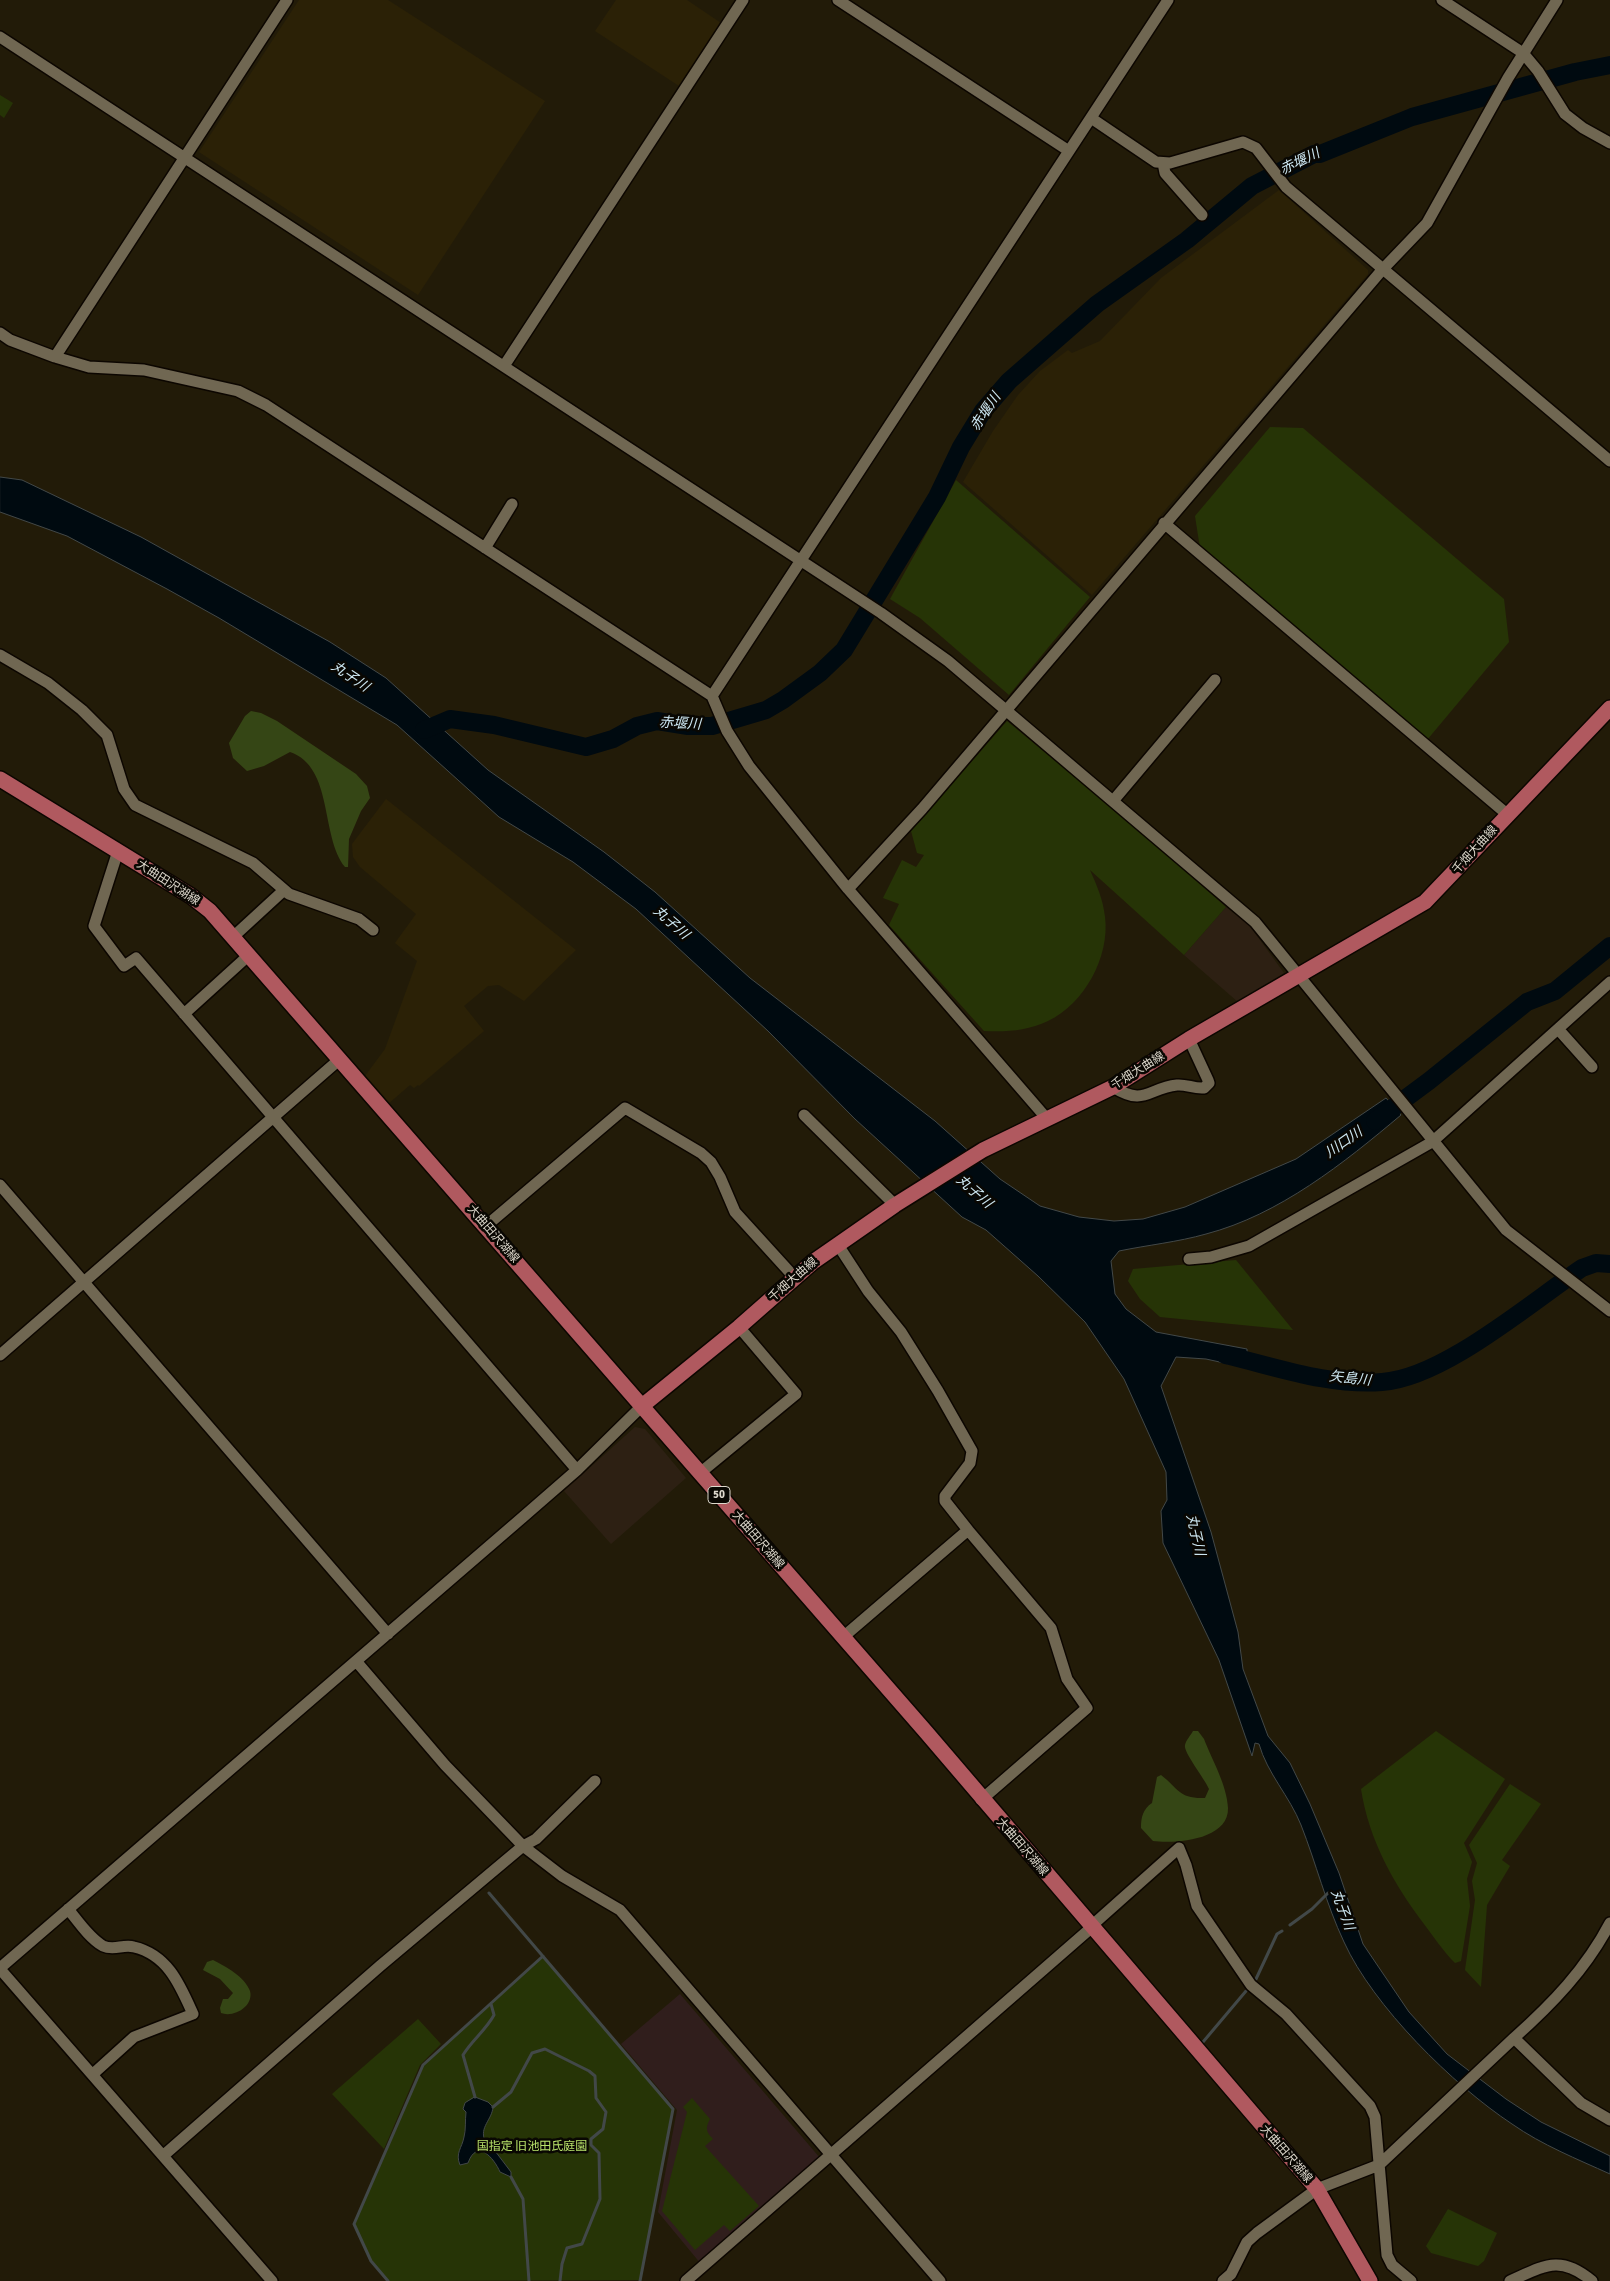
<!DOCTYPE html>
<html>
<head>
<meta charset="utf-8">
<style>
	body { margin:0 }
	canvas { display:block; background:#221b08 }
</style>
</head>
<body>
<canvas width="1610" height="2281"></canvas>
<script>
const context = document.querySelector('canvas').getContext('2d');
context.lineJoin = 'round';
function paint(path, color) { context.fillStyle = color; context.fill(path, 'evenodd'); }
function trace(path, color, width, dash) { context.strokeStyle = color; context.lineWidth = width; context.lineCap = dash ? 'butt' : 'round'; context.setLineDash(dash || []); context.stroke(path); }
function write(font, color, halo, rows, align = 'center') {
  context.font = font + ' Signika,"Noto Sans JP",sans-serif'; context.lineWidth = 5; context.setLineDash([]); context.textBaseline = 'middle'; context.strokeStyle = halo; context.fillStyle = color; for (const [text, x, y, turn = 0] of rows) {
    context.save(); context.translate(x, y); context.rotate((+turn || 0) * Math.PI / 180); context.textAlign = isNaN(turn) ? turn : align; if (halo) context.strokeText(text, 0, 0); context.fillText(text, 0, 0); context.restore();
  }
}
paint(new Path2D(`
	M 1226,907 L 1249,925 L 1284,973 L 1238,1002 L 1184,955 Z
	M 635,1427 L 645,1429 L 686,1478 L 611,1544 L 564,1491 Z`), '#2d2013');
paint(new Path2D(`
	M 299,0 L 388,0 L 545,101 L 418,295 L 199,152 Z
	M 616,0 L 687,0 L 721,23 L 679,86 L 595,31 Z
	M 1279,190 L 1368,270 L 1368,274 L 1092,595 L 963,482 L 993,431 L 1018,395 L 1040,371 L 1068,350 L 1072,353 L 1100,341 L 1161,278 Z
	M 386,799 L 576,950 L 524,1001 L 499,985 L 488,986 L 464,1006 L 484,1031 L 419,1086 L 418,1085 L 414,1088 L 410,1085 L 388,1104 L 365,1076 L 385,1049 L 417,961 L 395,943 L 416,914 L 360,867 L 353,857 L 352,844 Z`), '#2b2106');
paint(new Path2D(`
	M 680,1994 L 820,2158 L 701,2264 L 658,2212 L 677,2110 L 621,2044 Z`), '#301e1c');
paint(new Path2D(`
	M 0,95 L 13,103 L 4,118 L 0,115 Z
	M 1270,427 L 1303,428 L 1504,599 L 1509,642 L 1427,740 L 1200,548 L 1195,516 Z
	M 956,480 L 1090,597 L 1009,695 L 920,618 L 890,599 Z
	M 1007,721 L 1128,821 L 1226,907 L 1184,955 L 1090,870 C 1097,886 1103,899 1105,917 C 1110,957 1084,1004 1048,1021 C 1027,1031 1006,1032 984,1031 L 889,925 L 899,904 L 883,898 L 902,860 L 916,867 L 924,855 L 917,853 L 911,831 Z
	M 1236,1260 L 1293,1330 L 1160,1317 L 1140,1299 L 1128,1281 L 1133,1269 Z
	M 1436,1731 L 1505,1779 L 1464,1843 L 1472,1862 L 1467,1879 L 1470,1906 L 1461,1961 L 1455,1963 C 1443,1951 1434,1937 1424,1924 C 1393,1883 1369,1840 1361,1789 Z
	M 1510,1784 L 1541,1804 L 1502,1860 L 1510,1866 L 1487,1905 L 1481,1987 L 1465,1970 L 1475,1900 L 1472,1881 L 1477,1863 L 1469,1845 Z
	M 543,1956 L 673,2109 L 641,2280 L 388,2281 L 371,2261 L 354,2224 L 423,2065 Z
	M 418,2019 L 441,2044 L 420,2065 L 384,2149 L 332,2094 Z
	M 692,2098 L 710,2119 C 705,2128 706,2132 713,2139 L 705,2146 L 759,2206 L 730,2231 L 724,2225 L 695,2250 L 662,2211 L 687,2112 L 683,2107 Z
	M 1448,2209 L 1497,2233 L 1484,2261 L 1478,2266 L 1431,2253 L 1426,2246 Z`), '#263406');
paint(new Path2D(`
	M 251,711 L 261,713 L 277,721 L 356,774 L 367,786 L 370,798 L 361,811 L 349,839 L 348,867 L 345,867 C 320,836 334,767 290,752 L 264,766 L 247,771 L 233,758 L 229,743 L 245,716 Z
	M 1193,1731 L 1198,1731 L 1204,1739 C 1212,1760 1227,1785 1228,1808 C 1229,1840 1175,1844 1153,1841 L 1141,1828 C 1141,1817 1143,1809 1152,1803 L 1157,1777 L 1161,1775 C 1179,1789 1179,1799 1205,1798 L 1209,1789 C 1205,1779 1183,1752 1185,1745 C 1186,1740 1191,1735 1193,1731 Z
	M 213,1960 C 225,1966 245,1977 250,1991 C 254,2006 234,2018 221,2013 L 220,2008 L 223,1999 L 228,1999 L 233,1993 L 220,1979 L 203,1970 L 207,1962 Z`), '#354615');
const water = new Path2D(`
	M 0,477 L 22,480 L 141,537 L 330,642 L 386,678 L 488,770 L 604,852 L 655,892 L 750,978 L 935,1121 L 1000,1179 L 1040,1206 L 1079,1217 L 1114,1221 L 1143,1219 L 1185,1207 L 1296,1159 L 1386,1098 L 1401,1115 C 1344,1163 1279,1215 1206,1234 C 1178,1242 1148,1245 1119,1251 L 1111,1261 L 1115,1294 L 1126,1309 L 1156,1332 L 1247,1349 L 1247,1368 L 1206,1359 L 1176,1357 L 1161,1386 L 1211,1532 L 1238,1632 L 1243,1669 L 1268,1736 L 1290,1763 L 1310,1804 L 1339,1873 L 1363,1944 L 1409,2012 L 1447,2054 L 1506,2099 L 1541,2122 L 1610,2156 L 1610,2174 C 1577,2159 1542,2145 1512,2124 C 1453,2085 1373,2006 1344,1942 C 1326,1904 1316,1863 1301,1825 C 1290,1797 1267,1773 1259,1744 L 1255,1743 L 1252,1756 L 1219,1660 L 1163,1543 L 1161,1511 L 1167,1500 L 1166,1472 L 1124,1379 L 1085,1322 L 1038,1276 L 986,1230 L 962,1217 L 855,1119 L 768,1031 L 636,909 L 573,862 L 499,817 L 397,725 L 219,618 L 167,589 L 67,536 L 0,512 Z
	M 475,2097 L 488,2102 L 493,2107 C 492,2120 479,2127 485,2141 L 489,2143 L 511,2172 L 511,2177 L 500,2172 C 494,2158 477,2138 468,2163 L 460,2165 C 455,2153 462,2148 464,2137 C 466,2130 465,2120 466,2112 L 463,2109 L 465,2103 Z`);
paint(water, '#000a10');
trace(water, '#424848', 1);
trace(new Path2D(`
	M 489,1893 L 673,2109 L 640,2281
	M 1290,1925 L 1312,1909 L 1328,1893
	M 1256,1979 L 1277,1934 L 1282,1931
	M 1203,2042 L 1246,1991
	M 475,2097 L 463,2055 C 472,2040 486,2030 494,2015 L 491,2004
	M 493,2107 L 511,2092 L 532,2053 L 545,2049 L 589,2071 L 595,2076 L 596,2098 L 606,2112 L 603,2129 L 591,2139 L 591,2145 L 599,2153 L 600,2199 L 582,2244 L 567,2248 L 562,2264 L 560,2281
	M 511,2177 L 523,2199 L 529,2281
	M 388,2281 L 371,2261 L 354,2224 L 423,2065 L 543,1956`), '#424848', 3);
trace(new Path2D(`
	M 424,730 L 450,719 L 494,725 L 586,747 L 613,739 L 637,726 L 657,721 L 688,726 L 712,726 L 766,710 L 783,700 L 820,673 L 844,650 L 937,497 L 961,447 L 983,411 L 1009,381 L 1097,304 L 1187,240 L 1252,186 L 1314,154 L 1320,154 L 1412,117 L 1575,72 L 1610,65
	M 1375,1121 L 1429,1081 L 1527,1002 L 1555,991 L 1610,946
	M 1225,1355 C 1277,1367 1328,1386 1382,1382 C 1443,1378 1530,1303 1582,1268 L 1596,1263 L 1610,1264`), '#000a10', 18);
const minor = new Path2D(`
	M 838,0 L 1069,151
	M 1442,0 L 1523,53 L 1538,71 L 1565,114 L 1583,128 L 1610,143
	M 0,37 L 881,613 L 948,661 L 1255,922 L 1506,1230 L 1610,1311
	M 1091,118 L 1156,162 L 1170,163 L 1243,142 L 1256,148 L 1286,187 L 1610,461
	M 1163,163 L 1165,173 L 1202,215
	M 0,333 L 10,340 L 55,357 L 89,367 L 144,370 L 238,391 L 266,405 L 712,696 L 727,731 L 749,766 L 848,889 L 1048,1120
	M 55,357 L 287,0
	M 504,366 L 743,0
	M 1164,523 L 1508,815
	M 485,548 L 512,504
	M 0,655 L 48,683 L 82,710 L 107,735 L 124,789 L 135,805 L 253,863 L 289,894 L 359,919 L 373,930
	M 712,696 L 1168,0
	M 1113,801 L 1215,680
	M 118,851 L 94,926 L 124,966 L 136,958 L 577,1470
	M 848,889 L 922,809 L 1382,270 L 1427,223 L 1508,78 L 1557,0
	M 233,937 L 283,891
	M 184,1014 L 249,955
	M 1558,1029 L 1592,1067
	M 1113,1087 C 1145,1107 1148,1088 1177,1085 C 1186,1084 1194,1089 1204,1088 L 1209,1083 L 1208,1080 L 1189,1039
	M 804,1115 L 895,1205
	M 0,1185 L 388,1634
	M 486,1226 L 625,1108 L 701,1153 L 711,1162 L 720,1177 L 735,1212 L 795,1278
	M 838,1245 L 868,1291 L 901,1332 L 938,1391 L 972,1451 L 970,1463 L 945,1496 L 945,1501 L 968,1530
	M 1189,1259 L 1211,1257 L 1249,1246 L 1432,1142 L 1610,982
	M 0,1355 L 340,1059
	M 700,1473 L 796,1394 L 739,1327
	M 842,1638 L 968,1530 L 1051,1628 L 1067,1679 L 1087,1708 L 981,1800
	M 356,1661 L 445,1765 L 523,1846 L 562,1876 L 620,1910 L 940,2281
	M 68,1909 C 78,1921 89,1938 103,1946 C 114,1951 123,1944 134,1947 C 168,1955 180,1985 193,2014 L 134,2037 L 93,2074
	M 1610,1923 C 1586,1969 1552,2004 1514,2038 L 1581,2103 L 1610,2120
	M 0,1968 L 523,1517 L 577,1470 L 642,1406
	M 0,1969 L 272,2281
	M 164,2155 L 380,1966 L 523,1846 L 536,1839 L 595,1781
	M 686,2281 L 1091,1928 L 1097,1921 L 1179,1848 L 1186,1865 L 1197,1906 L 1251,1985 L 1286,2014 L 1370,2106 L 1375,2117 L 1387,2255 L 1392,2265 L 1411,2281
	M 1223,2281 L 1231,2274 L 1247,2242 L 1257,2233 L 1317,2189 L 1379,2165 L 1514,2038
	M 1510,2281 C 1544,2266 1560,2254 1592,2281`);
const major = new Path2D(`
	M 0,779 L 191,896 L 210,911 L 926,1732 L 1317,2189 L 1370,2281
	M 642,1406 L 739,1327 L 813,1262 L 895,1205 L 983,1150 L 1113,1087 L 1189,1039 L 1425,902 L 1610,708`);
trace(minor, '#0c0600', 14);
trace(major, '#0c0600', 18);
trace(minor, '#706752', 11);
trace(major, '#b0595f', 15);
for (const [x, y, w] of [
	[719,1495,22]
]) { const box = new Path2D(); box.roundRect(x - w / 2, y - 8.5, w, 17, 4); context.fillStyle = '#090702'; context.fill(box); trace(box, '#ddd8cc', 1); }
write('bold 11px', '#ddd8cc', null, [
	["50",719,1495]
]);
write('12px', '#ddd8cc', '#090702', [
	["千畑大曲線",1475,850,-48],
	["大曲田沢湖線",168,883,33],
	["千畑大曲線",1138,1071,-32],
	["大曲田沢湖線",493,1234,49],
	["千畑大曲線",793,1280,-41],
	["大曲田沢湖線",758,1540,49],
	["大曲田沢湖線",1022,1847,49],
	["大曲田沢湖線",1286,2154,49]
]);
write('12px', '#b8e26a', '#090702', [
	["国指定 旧池田氏庭園",532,2147]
]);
write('italic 14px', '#cde7f2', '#090702', [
	["赤堰川",1300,162,-26],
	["赤堰川",986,412,-56],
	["丸子川",350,677,34],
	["赤堰川",680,724,3],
	["丸子川",671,923,41],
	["川口川",1344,1143,-35],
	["丸子川",974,1192,41],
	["矢島川",1350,1379,6],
	["丸子川",1195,1535,77],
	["丸子川",1342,1910,70]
]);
</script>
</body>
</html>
